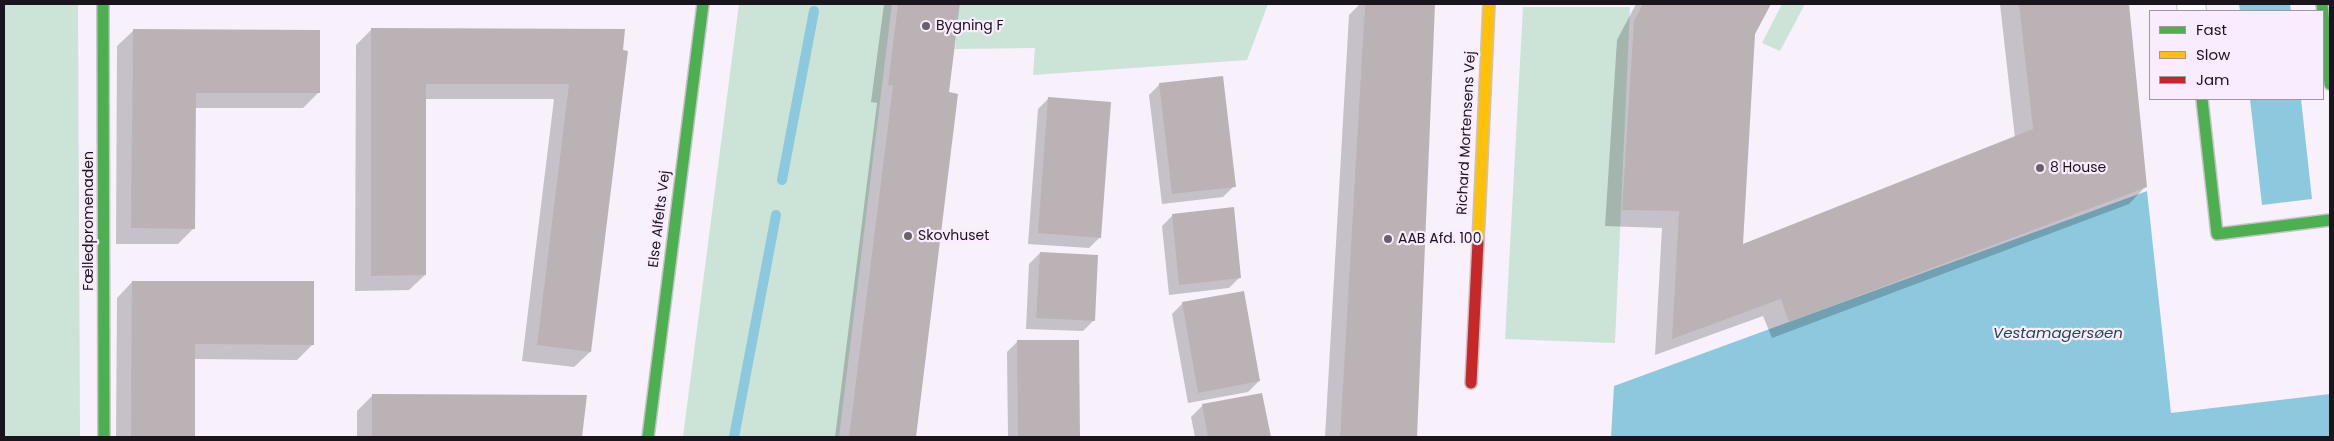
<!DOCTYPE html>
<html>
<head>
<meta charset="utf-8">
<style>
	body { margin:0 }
	#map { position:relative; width:2334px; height:441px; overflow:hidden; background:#f8f0fb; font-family:Poppins,sans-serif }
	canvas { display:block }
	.frame { position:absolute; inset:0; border:5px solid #1a141c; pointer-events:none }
	.legend { position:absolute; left:2149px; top:10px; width:175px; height:90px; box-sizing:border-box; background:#faecff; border:1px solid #a096a4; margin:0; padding:6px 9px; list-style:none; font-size:15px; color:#1a141c }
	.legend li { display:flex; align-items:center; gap:10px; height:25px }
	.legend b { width:25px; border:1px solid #a096a4 }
</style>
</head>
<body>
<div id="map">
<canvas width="2334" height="441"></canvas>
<div class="frame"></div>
<ul class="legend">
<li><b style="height:6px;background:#4caf50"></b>Fast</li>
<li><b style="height:6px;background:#ffc107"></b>Slow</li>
<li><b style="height:6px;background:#c62828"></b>Jam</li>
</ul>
</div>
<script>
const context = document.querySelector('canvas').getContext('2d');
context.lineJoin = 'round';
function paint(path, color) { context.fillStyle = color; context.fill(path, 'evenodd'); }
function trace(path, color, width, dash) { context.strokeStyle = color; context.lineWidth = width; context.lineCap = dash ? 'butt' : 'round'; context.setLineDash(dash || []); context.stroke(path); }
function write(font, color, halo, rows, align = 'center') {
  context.font = font + ' Poppins,sans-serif'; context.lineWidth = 4.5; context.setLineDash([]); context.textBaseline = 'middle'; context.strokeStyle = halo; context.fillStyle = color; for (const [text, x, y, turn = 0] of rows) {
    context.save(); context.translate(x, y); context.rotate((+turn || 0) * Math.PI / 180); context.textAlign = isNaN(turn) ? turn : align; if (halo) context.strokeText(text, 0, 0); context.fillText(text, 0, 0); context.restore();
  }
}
paint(new Path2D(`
	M 4,4 L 78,4 L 80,437 L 4,437 Z
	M 739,4 L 892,4 L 839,437 L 683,437 Z
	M 960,4 L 1268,4 L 1247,60 L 1033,75 L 1035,48 L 955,49 Z
	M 1782,4 L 1805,4 L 1780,51 L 1762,43 Z
	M 1523,7 L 1630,7 L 1615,343 L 1505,339 Z`), '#cce3d8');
paint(new Path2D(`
	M 2239,4 L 2290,4 L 2291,11 L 2240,11 Z
	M 2250,99 L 2301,99 L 2312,199 L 2262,205 Z
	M 2147,191 L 2171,413 L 2330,394 L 2330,437 L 1611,437 L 1614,386 Z`), '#8cc9de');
paint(new Path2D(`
	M 884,4 L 959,4 L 948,92 L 957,95 L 915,437 L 835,437 L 877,103 L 871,102 Z
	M 1360,4 L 1433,4 L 1416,437 L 1325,437 L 1349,15 Z
	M 1636,4 L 1769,4 L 1754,34 L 1741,245 L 2015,138 L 2000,4 L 2128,4 L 2146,186 L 2129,204 L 1772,338 L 1763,316 L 1655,355 L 1662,228 L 1605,226 L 1617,40 Z
	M 372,29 L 622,51 L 590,352 L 574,367 L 522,361 L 554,99 L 425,99 L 425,275 L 409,290 L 355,291 L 356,45 Z
	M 133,31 L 318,93 L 303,108 L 195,108 L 194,228 L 178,244 L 116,244 L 117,46 Z
	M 1160,84 L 1234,186 L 1223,197 L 1162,204 L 1149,95 Z
	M 1049,98 L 1100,237 L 1089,248 L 1028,244 L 1038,109 Z
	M 1173,215 L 1240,277 L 1229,288 L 1169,295 L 1162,226 Z
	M 1040,253 L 1094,320 L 1083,331 L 1026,329 L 1029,264 Z
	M 132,282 L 313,344 L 297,360 L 194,359 L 193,437 L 116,437 L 117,298 Z
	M 1183,303 L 1259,381 L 1248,392 L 1188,403 L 1172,314 Z
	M 1018,341 L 1078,341 L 1079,437 L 1008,437 L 1007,352 Z
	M 373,395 L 586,396 L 581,437 L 357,437 L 357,411 Z
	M 1261,395 L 1269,437 L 1195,437 L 1191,417 L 1202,406 Z`), '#0003');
trace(new Path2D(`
	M 782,180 L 814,11
	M 734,437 L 776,215`), '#8cc9de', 10);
paint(new Path2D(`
	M 898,4 L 960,4 L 949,92 L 958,94 L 916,437 L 849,437 L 893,86 L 888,85 Z
	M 1365,4 L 1435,4 L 1417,437 L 1340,437 Z
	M 1643,4 L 1771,4 L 1755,34 L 1743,244 L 2033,129 L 2019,4 L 2129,4 L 2147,187 L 1789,322 L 1781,299 L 1672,339 L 1679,211 L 1622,210 L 1634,21 Z
	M 371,28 L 625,29 L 623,50 L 628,51 L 591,352 L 537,345 L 569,84 L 426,84 L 426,275 L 371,276 Z
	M 133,29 L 320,30 L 320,93 L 196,93 L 195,229 L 131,228 Z
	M 1223,76 L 1236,187 L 1172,194 L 1159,83 Z
	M 1048,97 L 1111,102 L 1101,238 L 1038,233 Z
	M 1234,207 L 1241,278 L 1179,285 L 1172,214 Z
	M 1040,252 L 1098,255 L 1095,321 L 1036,318 Z
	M 132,281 L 314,281 L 314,345 L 195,344 L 195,437 L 131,437 Z
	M 1244,291 L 1260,381 L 1198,393 L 1182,302 Z
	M 1017,340 L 1079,340 L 1080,437 L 1018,437 Z
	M 1262,393 L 1271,437 L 1208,437 L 1202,404 Z
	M 372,394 L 587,395 L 582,437 L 372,437 Z`), '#bbb2b5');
const street = new Path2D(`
	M 2191,4 L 2192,11`);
const fast = new Path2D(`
	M 103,4 L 104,437
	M 2322,4 L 2330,84
	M 2202,99 L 2217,234 L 2330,220
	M 648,437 L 703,4`);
const slow = new Path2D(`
	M 1478,242 L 1489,4`);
const jam = new Path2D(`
	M 1471,383 L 1478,242`);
trace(street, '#c8c1cb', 30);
trace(fast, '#c8c1cb', 14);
trace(slow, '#c8c1cb', 14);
trace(jam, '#c8c1cb', 14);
trace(street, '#fefdfe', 28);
trace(fast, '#4caf50', 11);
trace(slow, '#ffc107', 11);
trace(jam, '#c62828', 11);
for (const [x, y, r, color] of [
	[926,26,5,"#68616a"],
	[2040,168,5,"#68616a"],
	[908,236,5,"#68616a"],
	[1388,239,5,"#68616a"]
]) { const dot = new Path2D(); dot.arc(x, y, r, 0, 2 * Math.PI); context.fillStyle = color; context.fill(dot); trace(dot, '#faecff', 2); }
write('14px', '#1a141c', '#faecff', [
	["Bygning F",936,26],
	["8 House",2050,168],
	["Skovhuset",918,236],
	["AAB Afd. 100",1398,239]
], 'left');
write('14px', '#1a141c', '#faecff', [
	["Richard Mortensens Vej",1467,133,-87],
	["Else Alfelts Vej",660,219,-83],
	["Fælledpromenaden",89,221,-90]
]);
write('italic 15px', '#1d4651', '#faecff', [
	["Vestamagersøen",2058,334]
]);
</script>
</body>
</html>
